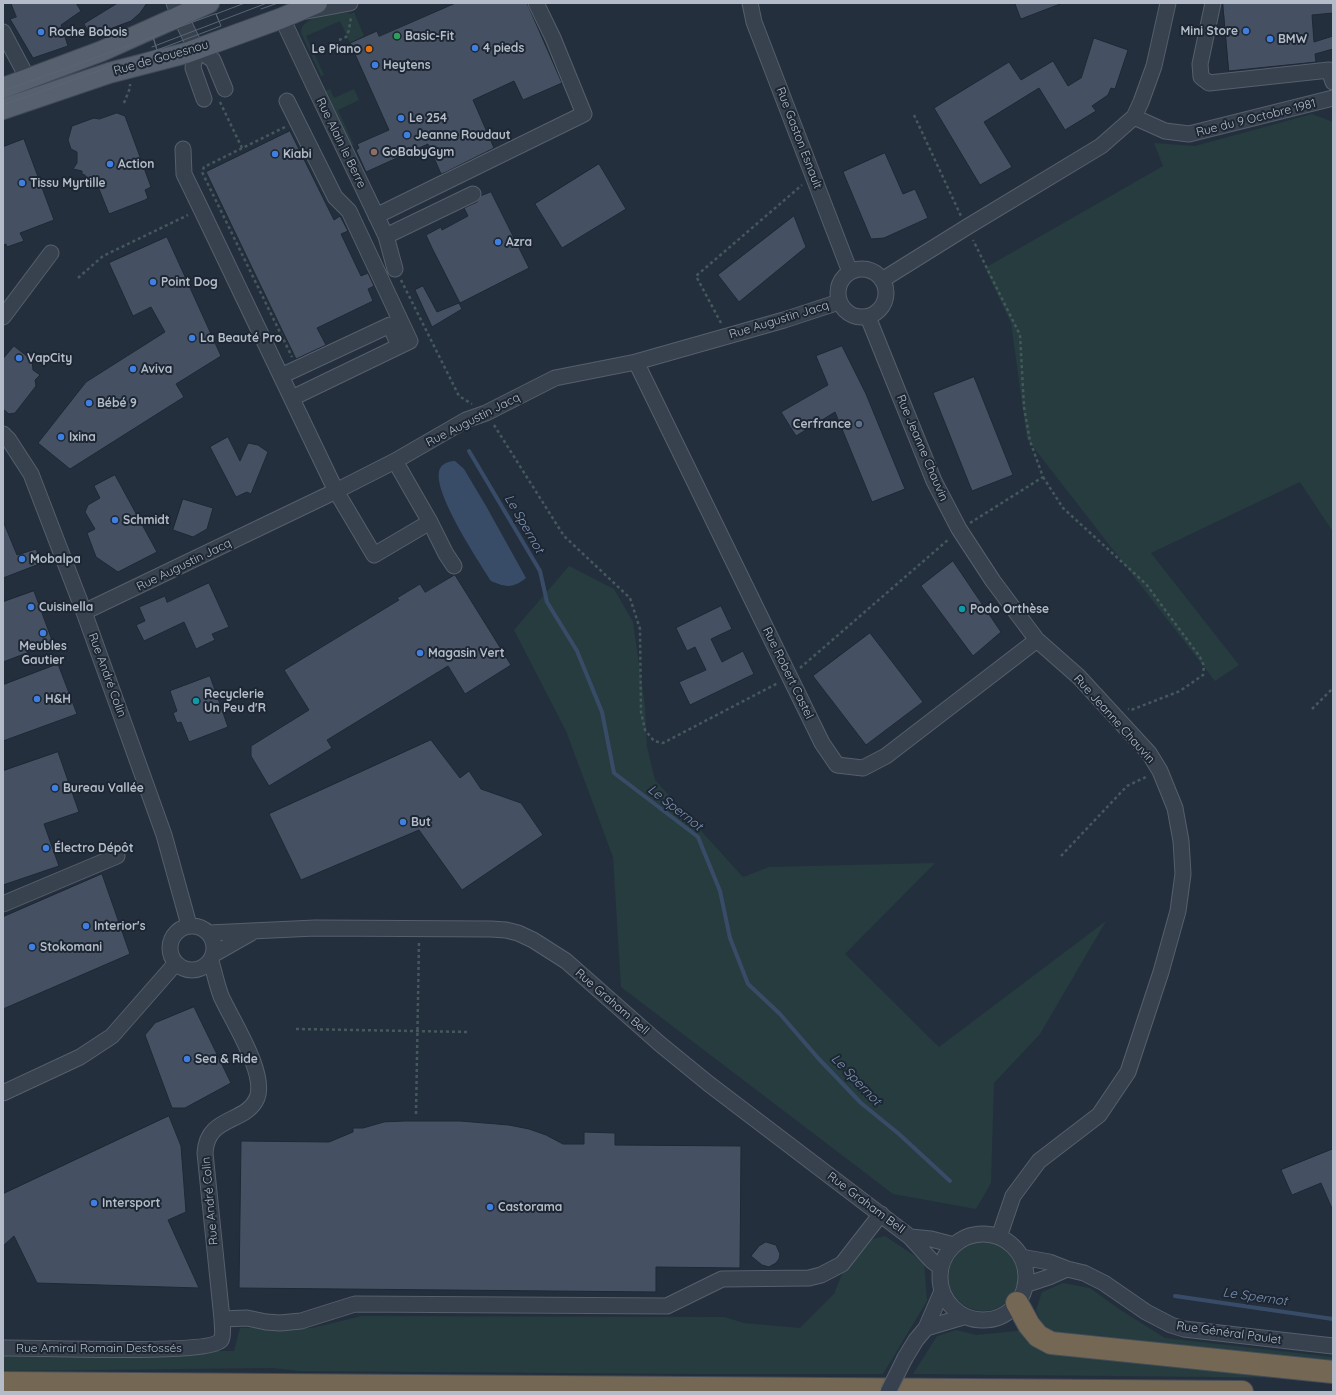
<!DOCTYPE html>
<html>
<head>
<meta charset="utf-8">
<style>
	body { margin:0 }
	#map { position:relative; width:1336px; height:1395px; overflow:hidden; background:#242f3e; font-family:Quicksand,sans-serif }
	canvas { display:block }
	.frame { position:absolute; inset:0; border:4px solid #b4bcc9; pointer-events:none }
</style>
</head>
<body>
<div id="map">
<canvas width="1336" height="1395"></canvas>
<div class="frame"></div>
</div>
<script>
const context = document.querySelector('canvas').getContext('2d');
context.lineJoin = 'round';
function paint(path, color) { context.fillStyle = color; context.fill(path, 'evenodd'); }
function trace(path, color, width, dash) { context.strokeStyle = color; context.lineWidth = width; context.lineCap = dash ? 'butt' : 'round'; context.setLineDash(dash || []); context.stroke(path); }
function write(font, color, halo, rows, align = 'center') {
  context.font = font + ' Quicksand,sans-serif'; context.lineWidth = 4; context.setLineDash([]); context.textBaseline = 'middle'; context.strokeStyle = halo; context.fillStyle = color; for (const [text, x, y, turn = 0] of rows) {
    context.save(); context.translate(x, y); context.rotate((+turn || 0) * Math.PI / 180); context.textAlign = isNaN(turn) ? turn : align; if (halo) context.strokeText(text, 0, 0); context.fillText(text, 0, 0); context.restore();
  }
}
paint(new Path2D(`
	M 354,12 L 364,36 L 350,43 L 340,21 L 306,36 L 324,75 L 321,76 L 301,33 C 300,15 337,13 349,13 L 351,14 Z
	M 330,89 L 334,98 L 354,89 L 359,100 L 338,110 L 354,145 L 351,146 L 325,91 Z
	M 1312,114 L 1333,122 L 1333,532 L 1300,482 L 1151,553 L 1239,665 L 1215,681 L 1027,439 L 1011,323 L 985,268 L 1163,166 L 1154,143 L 1195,146 Z
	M 569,566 L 614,589 L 633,622 L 645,706 L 647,747 L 655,780 L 743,877 L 769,867 L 935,863 L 845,954 L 939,1047 L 1106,921 L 1040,1034 L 994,1083 L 991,1183 L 976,1209 L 893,1194 L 621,987 L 613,857 L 566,731 L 514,630 Z
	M 885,1236 L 924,1262 L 927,1301 L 883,1374 L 696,1374 L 300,1371 L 272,1368 L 3,1371 L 3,1350 L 234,1351 L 240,1328 L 312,1328 L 362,1316 L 724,1317 L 744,1323 L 800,1328 L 834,1294 L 842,1274 L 869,1240 Z
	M948 1276a35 35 0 1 1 70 0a35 35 0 1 1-70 0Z
	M 1063,1283 L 1090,1288 L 1119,1309 L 1165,1338 L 1333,1357 L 1333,1362 L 1093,1335 L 1058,1337 L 1046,1333 L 1036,1310 L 1042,1292 Z
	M 956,1330 L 976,1335 L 1026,1330 L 1312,1378 L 913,1374 L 937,1336 Z`), '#263c3f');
paint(new Path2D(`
	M 455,461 L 464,469 L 486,506 L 526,578 C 513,588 507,588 491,581 C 480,563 427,485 441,467 C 444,463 450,461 455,461 Z`), '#394c67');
trace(new Path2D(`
	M 469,451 L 540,571 L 547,602 L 577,651 L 602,712 L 614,773 L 698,837 L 720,891 L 730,938 L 748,984 L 780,1014 L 818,1058 L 861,1103 L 899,1134 L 950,1181
	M 1175,1296 L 1333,1319`), '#394c67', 4);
const building = new Path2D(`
	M 11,3 L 76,3 L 81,11 L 61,25 L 68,46 L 33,58 L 10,19 L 16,17 Z
	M 118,3 L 147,3 L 140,13 L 131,21 L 91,36 L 84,24 Z
	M 456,3 L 527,3 L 562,83 L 523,100 L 514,81 L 473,100 L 494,148 L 446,172 L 441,174 L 428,144 L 366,172 L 356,150 L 359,148 L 357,144 L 389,130 L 350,43 L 377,31 L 379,36 Z
	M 1015,3 L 1060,3 L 1060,4 L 1021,19 Z
	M 1223,3 L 1333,3 L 1333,13 L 1312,15 L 1314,42 L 1333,36 L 1333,49 L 1315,54 L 1316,62 L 1229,71 Z
	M 1094,38 L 1128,50 L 1115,89 L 1111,88 L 1108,95 L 1092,106 L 1096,111 L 1065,130 L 1039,88 L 984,122 L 1012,167 L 980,185 L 934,108 L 1009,62 L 1021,80 L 1053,61 L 1068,86 L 1081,78 Z
	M 117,113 L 125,116 L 151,187 L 145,190 L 148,198 L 145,200 L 109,214 L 95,179 L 88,182 L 85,175 L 82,174 L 82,171 L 73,169 L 77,163 L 77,152 L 71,149 L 68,140 L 72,126 L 94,118 L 99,119 Z
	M 290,131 L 334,220 L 340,216 L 348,231 L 341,234 L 361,276 L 368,273 L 374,286 L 368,289 L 373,301 L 317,328 L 326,345 L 296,359 L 206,172 Z
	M 24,139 L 54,220 L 20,233 L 24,241 L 7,247 L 6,244 L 3,245 L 3,147 Z
	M 885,153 L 903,194 L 915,189 L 928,218 L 884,238 L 871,239 L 843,172 Z
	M 599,164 L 626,209 L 562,248 L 535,204 Z
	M 491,192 L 529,268 L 460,303 L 432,248 L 426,235 L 441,227 L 442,230 L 468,216 L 464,208 L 477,202 L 481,196 Z
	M 794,216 L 806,247 L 739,302 L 718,275 Z
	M 167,237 L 221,356 L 176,384 L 184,397 L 70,469 L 38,443 L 86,382 L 165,332 L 151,307 L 133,316 L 109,263 Z
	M 423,286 L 437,312 L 459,303 L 462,309 L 432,327 L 415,290 Z
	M 14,346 L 32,360 L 33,370 L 40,375 L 35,380 L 36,386 L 15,413 L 9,414 L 3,409 L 3,359 Z
	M 842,346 L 866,394 L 905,489 L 872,502 L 835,412 L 796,436 L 781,412 L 828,385 L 816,356 Z
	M 974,377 L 1013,475 L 972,491 L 933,393 Z
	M 228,437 L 240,461 L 248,443 L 258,445 L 268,452 L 251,494 L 247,492 L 236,497 L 210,447 Z
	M 115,475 L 157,552 L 118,572 L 96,557 L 87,533 L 95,529 L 85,512 L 88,505 L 100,498 L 94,486 Z
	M 183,499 L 213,508 L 207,529 L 193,537 L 173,530 Z
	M 3,521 L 17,555 L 36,549 L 42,563 L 3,578 Z
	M 953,561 L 1001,632 L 973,656 L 921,586 Z
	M 455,575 L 511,665 L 465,694 L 448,666 L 327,740 L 332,748 L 269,786 L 251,756 L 251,746 L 309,710 L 284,670 L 399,600 L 397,598 L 420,584 L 425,592 Z
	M 209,583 L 229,627 L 212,634 L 215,640 L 196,649 L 184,622 L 144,641 L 136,625 L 145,621 L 139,607 L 165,596 L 167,602 Z
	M 34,591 L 53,643 L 3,662 L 3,602 Z
	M 721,606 L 732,629 L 711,639 L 722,662 L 743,651 L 754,674 L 690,705 L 679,682 L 706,670 L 695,647 L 687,651 L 676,628 Z
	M 870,633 L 923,702 L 866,745 L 813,676 Z
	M 58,664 L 77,714 L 3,741 L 3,685 Z
	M 210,676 L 228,727 L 189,742 L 181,722 L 177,723 L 173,713 L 177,711 L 170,691 Z
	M 431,740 L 460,778 L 469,771 L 481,789 L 521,803 L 543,835 L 462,890 L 419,830 L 301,880 L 269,814 Z
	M 58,752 L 79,812 L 44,824 L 59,866 L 3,885 L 3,771 Z
	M 102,874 L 130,954 L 3,1009 L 3,917 Z
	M 194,1007 L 231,1083 L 185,1108 L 172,1108 L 145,1035 L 155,1023 Z
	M 169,1116 L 181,1146 L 186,1212 L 168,1220 L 199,1288 L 37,1283 L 14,1236 L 3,1246 L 3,1194 Z
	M 405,1121 L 460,1121 L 509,1125 L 529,1129 L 546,1135 L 563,1144 L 584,1144 L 584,1132 L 615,1133 L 615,1145 L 741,1146 L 740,1268 L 656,1267 L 656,1292 L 239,1288 L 241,1141 L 329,1142 L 353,1132 L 353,1128 L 363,1128 L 384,1122 Z
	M 1333,1149 L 1333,1211 L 1321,1183 L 1292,1195 L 1281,1170 Z
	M 766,1242 L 776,1245 L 780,1254 L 779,1259 L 776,1263 L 769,1267 L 762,1265 L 751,1256 L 759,1246 Z`);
paint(building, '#455162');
trace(building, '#1f2835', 1);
const minor = new Path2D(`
	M 174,3 L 196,49
	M 750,3 L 754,22 L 850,272
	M 1213,3 L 1200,64 L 1201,77 L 1209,83 L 1329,70 L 1333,82
	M 307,11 L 350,3
	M 282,18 L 315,88 L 386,236 L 395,269
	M 3,32 L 28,79
	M 196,49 L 193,68 L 204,99
	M 196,49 L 213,60 L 225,89
	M 287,101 L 335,197 L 349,211 L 410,341 L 292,398
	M 1134,117 L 1165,131 L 1189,134 L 1333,98
	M 183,149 L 184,174 L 201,209 L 336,491 L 374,555 L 430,522
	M 376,216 L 584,114 L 553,38 L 536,3
	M 386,236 L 473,194
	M838 293a24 24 0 1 1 48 0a24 24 0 1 1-48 0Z
	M 882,280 L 967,227 L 1101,146 L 1134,117 L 1141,102 L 1154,66 L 1168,3
	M 3,317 L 51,253
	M 868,317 L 934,481 L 959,529 L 993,581 L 1037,640 L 1079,677 L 1149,753 L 1160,771 L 1175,808 L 1181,841 L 1183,874 L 1178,911 L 1161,972 L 1128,1072 L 1099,1115 L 1039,1161 L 1013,1196 L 999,1237
	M 636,362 L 822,743 L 837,765 L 863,768 L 886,756 L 1037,640
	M 281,376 L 390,325 L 399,346
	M 3,434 L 9,440 L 31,474 L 84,612 L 164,835 L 189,925
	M 395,461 L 430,522 L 446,554 L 454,566
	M 84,612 L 336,491 L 395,461 L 466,420 L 486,413 L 555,378 L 636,362 L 784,320 L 839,302
	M 3,904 L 117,856
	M170 948a22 22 0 1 1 44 0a22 22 0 1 1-44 0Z
	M 209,933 L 315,928 L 491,929 L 506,930 L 518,933 L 533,940 L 566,961 L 660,1044 L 709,1084 L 910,1237 L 932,1261 L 940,1267
	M 214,954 L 251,933
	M 211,961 C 214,972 217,985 221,996 C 231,1019 267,1073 257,1098 C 246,1124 207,1115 205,1153 L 222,1319 L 247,1318 L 266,1322 L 280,1323 L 301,1321 L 355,1304 L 667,1306 L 722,1279 L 809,1278 L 821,1275 L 842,1264 L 881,1214
	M 3,1093 L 80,1057 L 112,1036 L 176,963
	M940 1277a43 43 0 1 1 86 0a43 43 0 1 1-86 0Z
	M 910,1237 L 931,1239 L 954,1245
	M 1021,1257 L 1049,1262 L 1067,1269 L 1084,1273 L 1104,1283 L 1146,1312 L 1171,1325 L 1184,1329 L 1333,1346
	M 1025,1285 L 1049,1277 L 1067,1269
	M 926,1328 L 963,1317
	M 3,1348 C 33,1347 208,1356 221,1340 C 224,1335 222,1325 222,1319
	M 905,1358 L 916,1340 L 926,1328 L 942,1291`);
const major = new Path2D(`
	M 3,88 L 102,51 L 209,3
	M 3,109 L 109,73 L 186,53 L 282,18 L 317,3`);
const highway = new Path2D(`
	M 1017,1303 L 1029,1325 L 1038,1336 L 1051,1343 L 1333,1372
	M 3,1383 L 1242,1392`);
trace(minor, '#565f6c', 17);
trace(major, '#414a57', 22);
trace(highway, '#434c59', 24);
trace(new Path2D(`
	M 339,40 L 346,37 L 349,30 L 351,17
	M 220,102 L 242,148
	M 124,103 L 130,88 L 130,84
	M 914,115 L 961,216
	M 285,127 L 204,167 L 202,172 L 292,357
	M 78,278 L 103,256 L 188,215
	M 401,280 L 459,396 L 472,404
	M 721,323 L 696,276 L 802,185
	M 494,425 L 564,536 L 630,598 L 640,629 L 641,712 L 645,730 L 654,741 L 663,743 L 778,683
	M 1043,477 L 1063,508 L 1146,584 L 1200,657 L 1204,666 L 1203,675 L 1180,691 L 1131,710 L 1128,709
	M 970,523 L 1043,477 L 1030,441 L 1024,407 L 1020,335 L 973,240
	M 800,668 L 949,539
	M 1312,709 L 1333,688
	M 1061,856 L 1127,786 L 1148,776
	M 296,1029 L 470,1032
	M 416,1114 L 419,942`), '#44595c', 2.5, [3, 3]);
trace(minor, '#38414e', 15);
trace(major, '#56606e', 20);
trace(highway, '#746855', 22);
trace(new Path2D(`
	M 261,9 L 278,3
	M 216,14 L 221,26 L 157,50 L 153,37 Z
	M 218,19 L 216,14 L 245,3
	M 152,47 L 267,3
	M 3,91 L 153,37 L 157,50 L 3,105`), '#5a6575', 1);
const minorBridge = new Path2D(`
	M 888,1392 L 905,1358`);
trace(minorBridge, '#565f6c', 17, []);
trace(minorBridge, '#38414e', 15);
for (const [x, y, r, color] of [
	[1246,31,4,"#3f7fe0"],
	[41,32,4,"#3f7fe0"],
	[397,36,4,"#2e9e5b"],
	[1270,39,4,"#3f7fe0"],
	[475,48,4,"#3f7fe0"],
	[369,49,4,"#e8710a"],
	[375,65,4,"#3f7fe0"],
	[401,118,4,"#3f7fe0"],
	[407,135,4,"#3f7fe0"],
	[374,152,4,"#8d6e63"],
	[275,154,4,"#3f7fe0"],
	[110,164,4,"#3f7fe0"],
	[22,183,4,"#3f7fe0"],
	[498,242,4,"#3f7fe0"],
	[153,282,4,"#3f7fe0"],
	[192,338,4,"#3f7fe0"],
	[19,358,4,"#3f7fe0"],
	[133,369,4,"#3f7fe0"],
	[89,403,4,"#3f7fe0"],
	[859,424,4,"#5c6f8a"],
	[61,437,4,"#3f7fe0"],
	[115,520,4,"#3f7fe0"],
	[22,559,4,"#3f7fe0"],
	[31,607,4,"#3f7fe0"],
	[962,609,4,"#0f9aa8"],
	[43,633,4,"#3f7fe0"],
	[420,653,4,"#3f7fe0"],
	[37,699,4,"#3f7fe0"],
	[196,701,4,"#0f9aa8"],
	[55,788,4,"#3f7fe0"],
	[403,822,4,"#3f7fe0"],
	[46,848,4,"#3f7fe0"],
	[86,926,4,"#3f7fe0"],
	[32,947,4,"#3f7fe0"],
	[187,1059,4,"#3f7fe0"],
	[94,1203,4,"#3f7fe0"],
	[490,1207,4,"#3f7fe0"]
]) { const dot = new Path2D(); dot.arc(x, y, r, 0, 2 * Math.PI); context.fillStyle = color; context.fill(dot); trace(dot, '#1d2633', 1.5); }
write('bold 12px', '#b4bcc9', '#1d2633', [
	["Mini Store",1238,31,"right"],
	["Roche Bobois",49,32],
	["Basic-Fit",405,36],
	["BMW",1278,39],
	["4 pieds",483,48],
	["Le Piano",361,49,"right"],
	["Heytens",383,65],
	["Le 254",409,118],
	["Jeanne Roudaut",415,135],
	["GoBabyGym",382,152],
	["Kiabi",283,154],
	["Action",118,164],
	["Tissu Myrtille",30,183],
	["Azra",506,242],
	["Point Dog",161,282],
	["La Beauté Pro",200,338],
	["VapCity",27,358],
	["Aviva",141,369],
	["Bébé 9",97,403],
	["Cerfrance",851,424,"right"],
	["Ixina",69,437],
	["Schmidt",123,520],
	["Mobalpa",30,559],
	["Cuisinella",39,607],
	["Podo Orthèse",970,609],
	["Meubles",43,646,"center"],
	["Gautier",43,660,"center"],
	["Magasin Vert",428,653],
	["Recyclerie",204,694],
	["Un Peu d'R",204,708],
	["H&H",45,699],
	["Bureau Vallée",63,788],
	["But",411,822],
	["Électro Dépôt",54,848],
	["Interior's",94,926],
	["Stokomani",40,947],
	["Sea & Ride",195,1059],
	["Intersport",102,1203],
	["Castorama",498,1207]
], 'left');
write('12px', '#b4bcc9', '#1d2633', [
	["Rue de Gouesnou",161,58,-16],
	["Rue du 9 Octobre 1981",1256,118,-14],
	["Rue Gaston Esnault",799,138,69],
	["Rue Alain le Berre",341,143,64],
	["Rue Augustin Jacq",779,320,-17],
	["Rue Augustin Jacq",473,420,-27],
	["Rue Jeanne Chauvin",922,448,67],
	["Rue Augustin Jacq",184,565,-26],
	["Rue Robert Castel",788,673,64],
	["Rue André Colin",107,675,70],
	["Rue Jeanne Chauvin",1114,719,48],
	["Rue Graham Bell",612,1002,41],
	["Rue André Colin",210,1201,-95],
	["Rue Graham Bell",866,1203,37],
	["Rue Général Paulet",1229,1333,8],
	["Rue Amiral Romain Desfossés",99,1348]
]);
write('italic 13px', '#7c92b1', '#1d2633', [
	["Le Spernot",524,524,60],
	["Le Spernot",675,808,38],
	["Le Spernot",856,1080,46],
	["Le Spernot",1255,1297,8]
]);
</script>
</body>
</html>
